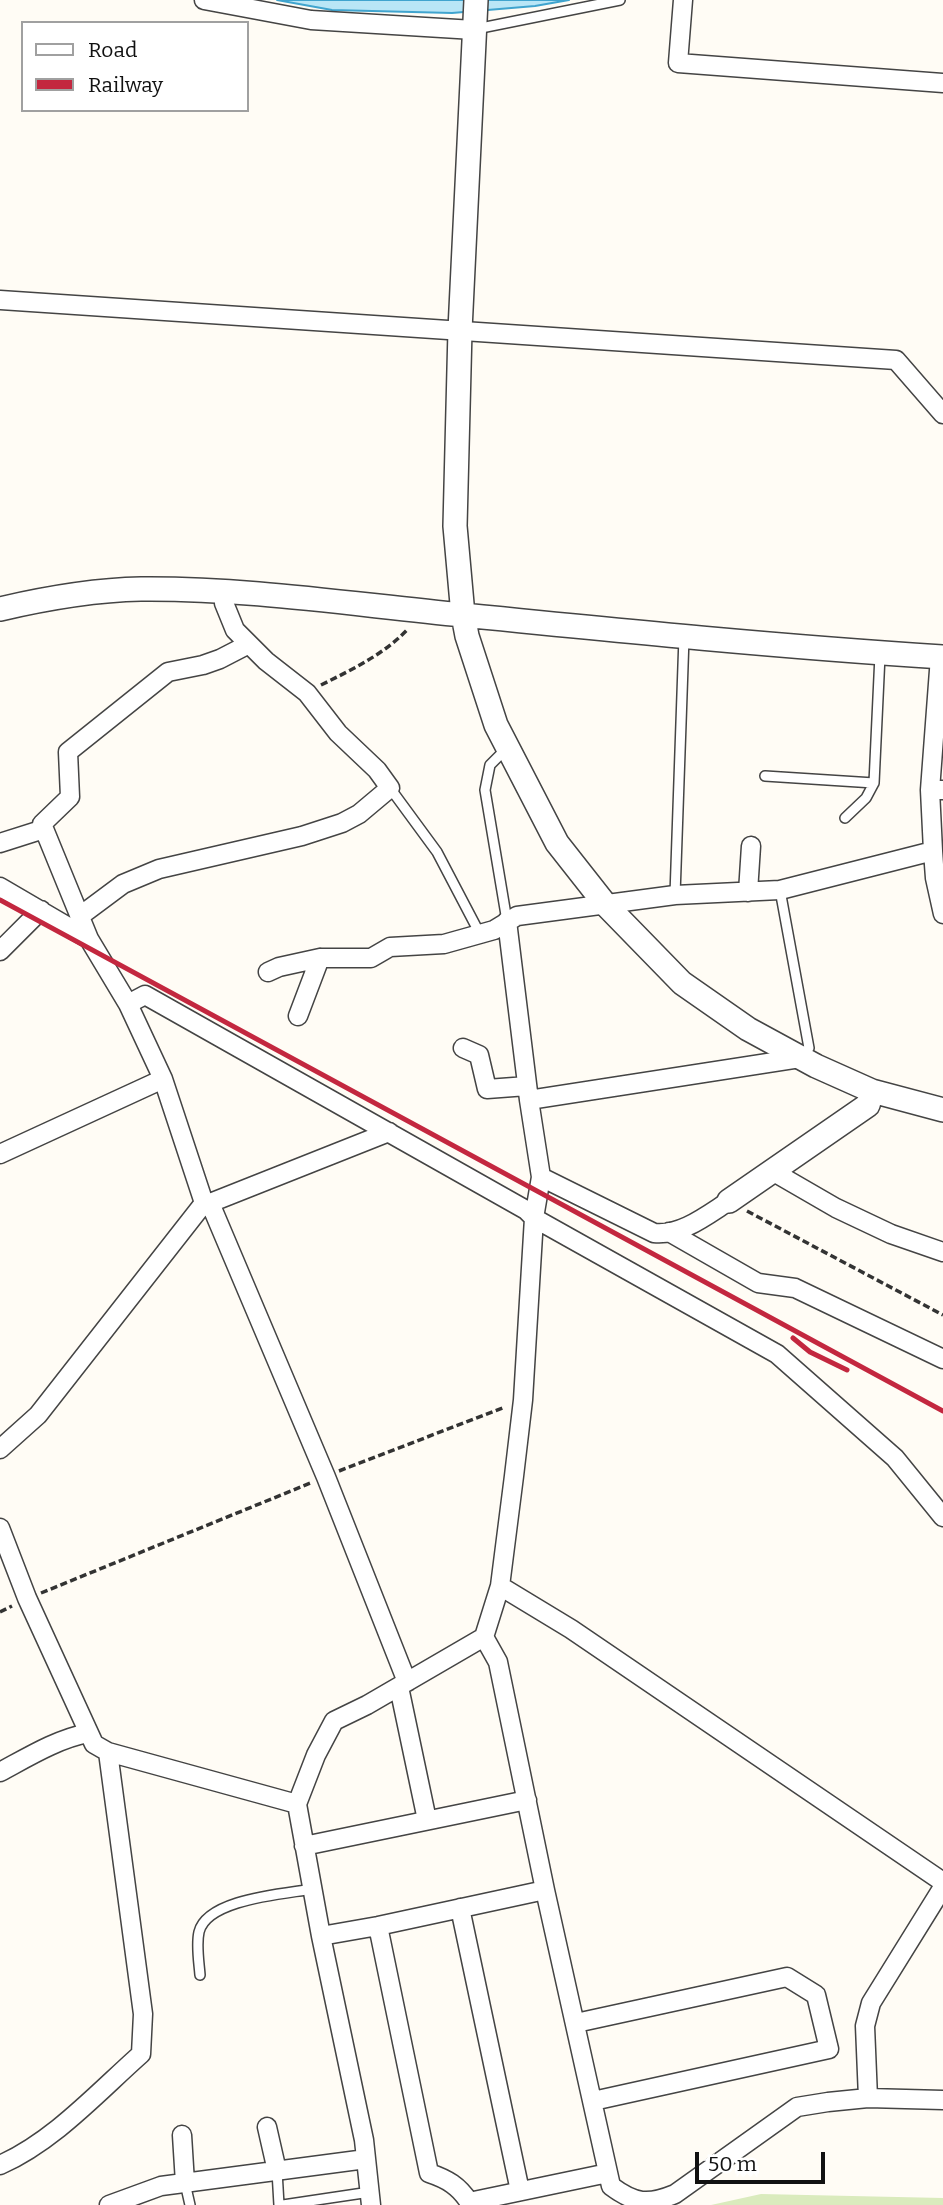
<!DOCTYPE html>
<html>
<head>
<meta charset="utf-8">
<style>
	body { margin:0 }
	#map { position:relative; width:943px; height:2205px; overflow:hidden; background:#fffcf5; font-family:Bitter,serif }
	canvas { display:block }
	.legend { position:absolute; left:21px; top:21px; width:228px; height:91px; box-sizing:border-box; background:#fff; border:2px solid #a0a0a0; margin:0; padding:9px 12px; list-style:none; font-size:21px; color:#111 }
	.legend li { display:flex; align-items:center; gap:14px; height:35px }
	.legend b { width:35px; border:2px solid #a0a0a0 }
	.scale { position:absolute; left:695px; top:2152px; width:130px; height:32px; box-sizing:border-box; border:4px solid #111; border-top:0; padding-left:9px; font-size:21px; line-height:24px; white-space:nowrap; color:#111; -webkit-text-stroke:5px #fff; paint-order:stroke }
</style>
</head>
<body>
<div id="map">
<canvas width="943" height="2205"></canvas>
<ul class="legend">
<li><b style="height:9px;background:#fff"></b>Road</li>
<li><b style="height:9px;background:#c3273f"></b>Railway</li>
</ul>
<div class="scale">50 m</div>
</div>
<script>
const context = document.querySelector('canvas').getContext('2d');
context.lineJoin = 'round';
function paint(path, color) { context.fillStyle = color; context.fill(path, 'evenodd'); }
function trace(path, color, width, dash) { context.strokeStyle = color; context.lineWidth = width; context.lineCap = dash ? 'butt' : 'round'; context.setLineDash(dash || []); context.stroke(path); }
paint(new Path2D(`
	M 761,2194 L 943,2198 L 943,2205 L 711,2205 Z`), '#daebbd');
const water = new Path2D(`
	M 277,0 L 569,0 L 535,6 L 452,13 L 332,10 Z`);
paint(water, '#b9e6f6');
trace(water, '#40a4ce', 2);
const service = new Path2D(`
	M 476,29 L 620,0
	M 506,749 L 490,765 L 485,790 L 507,921
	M 765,776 L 874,783
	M 390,788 L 437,852 L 480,934
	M 845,818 L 866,798 L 874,783 L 880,655
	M 780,890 L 809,1048 L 801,1056
	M 675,895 L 684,637
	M 200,1975 C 199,1962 196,1945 199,1932 C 207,1899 284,1894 312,1889
	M 277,2171 L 279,2205
	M 185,2183 L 190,2205
	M 283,2205 L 370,2192`);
const minor = new Path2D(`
	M 204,0 L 311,20 L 474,30
	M 683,0 L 678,63 L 943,83
	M 0,300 L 896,360 L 943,414
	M 249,644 L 220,659 L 203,665 L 168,672 L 68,752 L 70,797 L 42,824 L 89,939 L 128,1004 L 163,1079 L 204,1203 L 210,1203 L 326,1477 L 407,1682
	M 930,790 L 940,657
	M 0,843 L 44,829
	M 933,851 L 935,878 L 943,914
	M 0,887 L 89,939
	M 748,892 L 751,846
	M 80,916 L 123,884 L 159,869 L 302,836 L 342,823 L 359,814 L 390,788 L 377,770 L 338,733 L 307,693 L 266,661 L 235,630 L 224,603 L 224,593
	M 0,951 L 41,910
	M 268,972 L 279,967 L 320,958 L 371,958 L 390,947 L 444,944 L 494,930 L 517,916 L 675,895 L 780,890 L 933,851 L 930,790 L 943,790
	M 128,1004 L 145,995 L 526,1210 L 534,1218 L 777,1354 L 895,1458 L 943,1517
	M 298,1016 L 320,958
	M 463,1048 L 479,1055 L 487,1089 L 527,1086
	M 529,1100 L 800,1058
	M 0,1154 L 163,1079
	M 772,1171 L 836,1208 L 891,1234 L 943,1252
	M 541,1177 L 654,1233 C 681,1236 707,1215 729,1201
	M 210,1203 L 389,1132
	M 669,1232 L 758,1283 L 795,1288 L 943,1359
	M 0,1449 L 38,1415 L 204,1203
	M 0,1528 L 27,1598 L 94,1744 L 108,1752 L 297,1804
	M 500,1586 L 571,1629 L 943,1882
	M 484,1637 L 498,1662 L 545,1890 L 611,2186 C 635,2204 648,2205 675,2194 L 797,2107 L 828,2102 L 868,2098 L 943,2100
	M 399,1687 L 427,1820
	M 0,1772 C 28,1757 57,1739 88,1733
	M 304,1846 L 527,1800
	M 460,1908 L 520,2191
	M 378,1926 L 429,2173 C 447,2179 459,2186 469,2202 L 608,2173
	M 321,1936 L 378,1926 L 545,1890
	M 576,2023 L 787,1977 L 816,1995 L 829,2049 L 593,2101
	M 868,2098 L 865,2026 L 871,2003 L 943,1887
	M 267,2127 L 277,2171
	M 182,2135 L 185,2183
	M 0,2165 C 54,2141 97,2093 141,2054 L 143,2014 L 108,1752
	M 109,2205 L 161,2186 L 366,2159
	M 371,2205 L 364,2140 L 321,1936 L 297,1804 L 316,1755 L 334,1721 L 367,1705 L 484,1637 L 500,1586 L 514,1476 L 523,1400 L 534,1218 L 541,1177 L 529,1100 L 507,921`);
const tertiary = new Path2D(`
	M 476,0 L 460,330 L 455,526 L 463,615 L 467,636 L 496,725 L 557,843 L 605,904 L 682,983 L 748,1029 L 816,1066 L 872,1091 L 943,1110
	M 0,609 C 47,598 93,590 141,589 C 249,588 357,605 463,615 C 623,631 783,647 943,657
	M 729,1201 L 868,1105 L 872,1091`);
trace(service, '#444', 12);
trace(minor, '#444', 21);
trace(tertiary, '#444', 26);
trace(new Path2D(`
	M 321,685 C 353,669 383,655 408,629
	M 747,1211 L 943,1315
	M 339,1471 L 505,1407
	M 41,1593 L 313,1482
	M 0,1612 L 12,1606`), '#333', 3.5, [7, 3.5]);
trace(service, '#fff', 9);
trace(minor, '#fff', 18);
trace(tertiary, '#fff', 23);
trace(new Path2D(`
	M 0,900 L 943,1411
	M 793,1338 L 810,1352 L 847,1370`), '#c3273f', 5);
</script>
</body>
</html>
